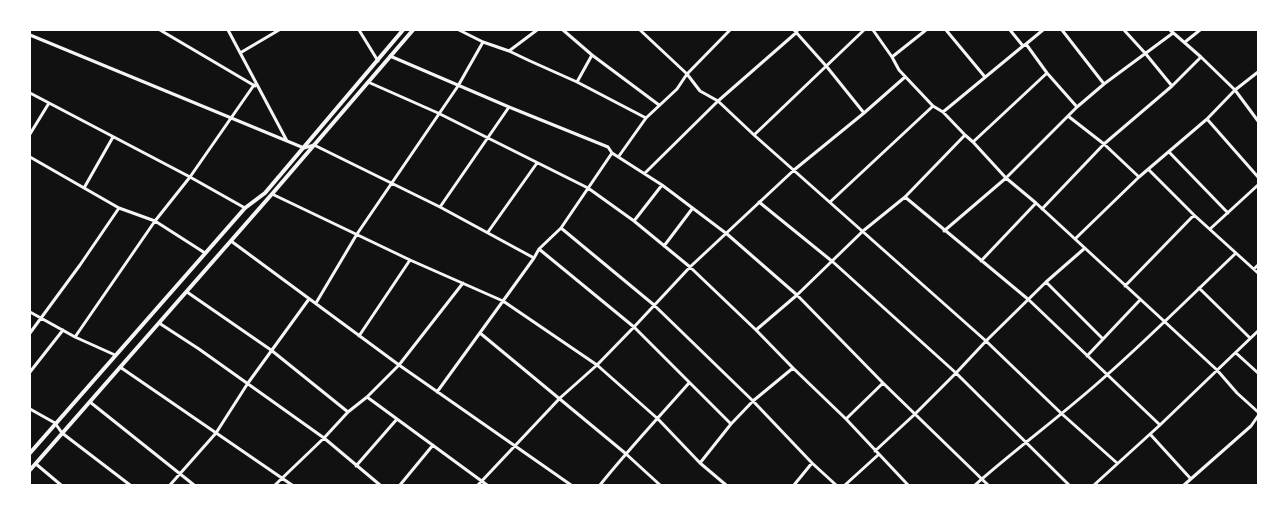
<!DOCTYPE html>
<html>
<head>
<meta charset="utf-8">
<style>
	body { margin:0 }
	#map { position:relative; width:1288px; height:515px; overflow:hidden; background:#111; font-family:Signika,sans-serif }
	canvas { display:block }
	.frame { position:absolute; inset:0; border:31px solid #fff; pointer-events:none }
</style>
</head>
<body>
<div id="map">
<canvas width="1288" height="515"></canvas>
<div class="frame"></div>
</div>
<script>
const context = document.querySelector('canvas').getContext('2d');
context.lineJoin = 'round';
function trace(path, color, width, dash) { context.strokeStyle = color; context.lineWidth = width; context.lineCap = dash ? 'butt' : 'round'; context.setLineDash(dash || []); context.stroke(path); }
trace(new Path2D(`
	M 160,30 L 255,86
	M 228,30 L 287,141
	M 359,30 L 378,61
	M 459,30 L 483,42 L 509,51 L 530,61 L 577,82 L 646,118
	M 563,30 L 592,55 L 659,105
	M 640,30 L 687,74 L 700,91 L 718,101 L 754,135 L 986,341 L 1062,414 L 1117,463
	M 794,30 L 827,67 L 864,113
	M 873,30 L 892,57 L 899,70 L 933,106 L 943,112 L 965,135 L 973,142 L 1006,178 L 1036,203 L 1165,322 L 1217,370 L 1237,393 L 1258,412
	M 946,30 L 985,77
	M 1010,30 L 1023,46 L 1026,44 L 1047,73 L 1077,107
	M 1062,30 L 1104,84
	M 1124,30 L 1145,53 L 1172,86
	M 1170,30 L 1201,57 L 1235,90 L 1258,121
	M 30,35 L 304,148 L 314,145 L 440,207 L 534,258
	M 1185,42 L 1200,30
	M 1026,44 L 1043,30
	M 509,51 L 537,30
	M 240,53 L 279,30
	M 390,56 L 509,107 L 608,147 L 612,153 L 662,185 L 727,234 L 797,295 L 883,383 L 988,485
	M 892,57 L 926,30
	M 368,82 L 438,113 L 588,188 L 634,221 L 690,267 L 756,330 L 793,368 L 846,419 L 908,485
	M 577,82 L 592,55
	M 30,93 L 190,177 L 245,208
	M 943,112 L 1023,46
	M 1068,116 L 1104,144 L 1139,177
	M 1207,119 L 1258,177
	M 30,134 L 49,103
	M 754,135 L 864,30
	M 973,142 L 1047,73
	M 1169,152 L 1228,213
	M 619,156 L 646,118 L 677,89 L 687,74 L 730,30
	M 30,157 L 119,208 L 155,221 L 205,253
	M 1149,170 L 1194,215 L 1258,273
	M 645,173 L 718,101 L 797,32
	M 84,188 L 113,137
	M 272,194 L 410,260 L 503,301 L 597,365 L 658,419 L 700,463 L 726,485
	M 905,197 L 1029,300 L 1160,425
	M 759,202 L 833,262 L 956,373 L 1069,485
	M 830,202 L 933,106
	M 440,207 L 509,107
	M 1042,209 L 1104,144 L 1172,86 L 1201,57
	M 634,221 L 662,185
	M 561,228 L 654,305 L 753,401 L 812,463 L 836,485
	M 1210,229 L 1258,185
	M 944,231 L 1006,178 L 1077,107 L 1104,84 L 1173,33
	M 488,232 L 537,163
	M 1075,239 L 1139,177 L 1207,119 L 1235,90 L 1258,72
	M 231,241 L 399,365 L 571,485
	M 664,246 L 692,209
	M 539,249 L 634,327 L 731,424
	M 981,261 L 1036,203
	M 1254,269 L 1258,265
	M 1046,282 L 1103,339
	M 1125,286 L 1194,215
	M 1199,288 L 1250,338
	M 187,292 L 271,350 L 348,412
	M 316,303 L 357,234 L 458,86 L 483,42
	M 30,312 L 75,337 L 115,355
	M 159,323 L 199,349 L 324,438 L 380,485
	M 756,330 L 797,295 L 863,231 L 905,197 L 965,135
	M 30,333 L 80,265 L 119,208
	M 480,333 L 625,453 L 660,485
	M 359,336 L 410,260
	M 75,337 L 155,221 L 190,177 L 254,85
	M 1236,353 L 1258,373
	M 1087,356 L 1140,300
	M 120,367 L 292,485
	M 30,372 L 63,330
	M 437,392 L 503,301 L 534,258 L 539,249 L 561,228 L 612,153
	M 367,397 L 487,485
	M 90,402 L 194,485
	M 30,409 L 55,423 L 62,433 L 130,485
	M 846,419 L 883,383
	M 1150,434 L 1190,478
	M 875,451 L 915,414 L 956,373 L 986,341 L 1046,282 L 1085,248
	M 700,463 L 731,424 L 753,401 L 793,368
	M 36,464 L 61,485
	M 356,466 L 397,419
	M 170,485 L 216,433 L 248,383 L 309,299
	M 275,485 L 324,438 L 348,412 L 367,397 L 399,365 L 463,283
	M 400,485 L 433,445
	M 478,485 L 560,398 L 597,365 L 634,327 L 690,267 L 794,170 L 864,113 L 905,77
	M 600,485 C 628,450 659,417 689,383
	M 794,485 L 812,463
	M 845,485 L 878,455
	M 975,485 C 1018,447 1065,413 1108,374 C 1152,335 1193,294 1236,253
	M 1094,485 L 1160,425 L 1258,331
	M 1184,485 L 1251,426 L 1258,416`), '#f5f5f5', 3);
trace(new Path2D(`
	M 30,453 L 245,208 L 265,193 L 403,30
	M 30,470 L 272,194 L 413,30`), '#f5f5f5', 4);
</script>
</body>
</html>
